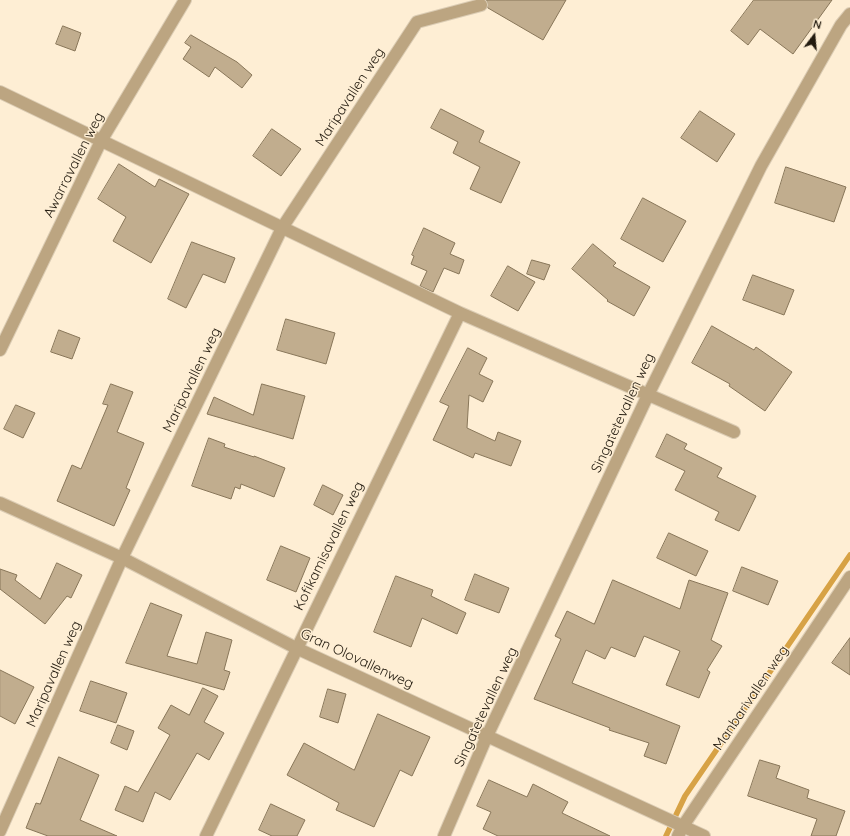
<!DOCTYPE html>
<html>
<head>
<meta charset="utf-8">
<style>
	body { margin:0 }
	#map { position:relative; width:850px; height:836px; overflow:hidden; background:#feeed4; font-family:Quicksand,sans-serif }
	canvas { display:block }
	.north { position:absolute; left:794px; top:16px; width:40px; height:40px; -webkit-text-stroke:3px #feeed4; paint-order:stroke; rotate:16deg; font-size:11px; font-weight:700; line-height:16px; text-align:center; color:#231b0f }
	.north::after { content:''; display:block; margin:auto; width:14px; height:18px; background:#231b0f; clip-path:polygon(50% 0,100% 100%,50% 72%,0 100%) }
</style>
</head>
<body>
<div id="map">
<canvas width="850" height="836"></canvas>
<div class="north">N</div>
</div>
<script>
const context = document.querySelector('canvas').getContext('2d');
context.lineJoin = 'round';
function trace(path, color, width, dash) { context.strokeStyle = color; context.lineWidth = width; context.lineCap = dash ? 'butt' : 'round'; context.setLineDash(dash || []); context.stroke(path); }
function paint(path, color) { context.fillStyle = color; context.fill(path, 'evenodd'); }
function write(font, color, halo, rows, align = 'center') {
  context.font = font + ' Quicksand,sans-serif'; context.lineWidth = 3; context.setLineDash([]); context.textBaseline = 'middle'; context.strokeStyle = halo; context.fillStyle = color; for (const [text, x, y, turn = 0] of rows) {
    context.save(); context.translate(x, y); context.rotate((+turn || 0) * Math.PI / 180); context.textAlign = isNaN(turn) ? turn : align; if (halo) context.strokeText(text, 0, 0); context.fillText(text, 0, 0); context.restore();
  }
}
trace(new Path2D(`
	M 666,836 L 685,796 L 850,555`), '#d7a245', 5.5);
const building = new Path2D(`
	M 487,0 L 566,0 L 543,40 L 488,8 Z
	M 754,0 L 832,0 L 793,54 L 760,29 L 748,45 L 731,31 Z
	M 63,26 L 81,33 L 75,51 L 56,44 Z
	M 191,35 L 237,62 L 252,75 L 242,88 L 215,67 L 209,77 L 183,59 L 191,47 L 185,43 Z
	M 441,109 L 484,131 L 479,142 L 520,162 L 501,203 L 470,189 L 480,167 L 453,153 L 458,142 L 431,128 Z
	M 700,111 L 735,134 L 717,162 L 681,138 Z
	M 272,129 L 301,149 L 281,176 L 253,156 Z
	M 119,164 L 155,187 L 159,179 L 189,194 L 151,263 L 113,241 L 126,217 L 98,199 Z
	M 786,167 L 846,187 L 834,222 L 775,203 Z
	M 643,198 L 686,221 L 663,262 L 621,239 Z
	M 424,228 L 455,243 L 450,254 L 464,260 L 459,274 L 444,268 L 433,292 L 420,286 L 427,271 L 411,264 L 414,256 L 412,255 Z
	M 192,242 L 235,258 L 225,283 L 203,274 L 186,308 L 168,299 Z
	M 593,244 L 616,263 L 613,266 L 650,287 L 634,316 L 607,301 L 608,300 L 572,269 Z
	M 532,260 L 550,265 L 544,280 L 527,274 Z
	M 508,266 L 535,282 L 518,311 L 491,296 Z
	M 753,275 L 794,290 L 784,315 L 743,300 Z
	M 286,319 L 335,333 L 326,364 L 277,350 Z
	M 712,326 L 754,350 L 756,347 L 792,372 L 765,411 L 729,386 L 730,384 L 692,363 Z
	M 59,330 L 80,338 L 72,359 L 51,352 Z
	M 468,348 L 487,358 L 479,374 L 493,381 L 483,402 L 469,395 L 467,428 L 495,441 L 498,432 L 521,441 L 511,466 L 475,453 L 473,458 L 433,440 L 449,406 L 440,402 Z
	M 111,384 L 133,392 L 117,432 L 144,443 L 126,488 L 130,490 L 114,526 L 57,501 L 72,465 L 81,469 L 108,405 L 103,404 Z
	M 262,384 L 305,396 L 293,439 L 207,414 L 214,397 L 253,415 Z
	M 16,405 L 35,413 L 23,438 L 4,429 Z
	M 667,434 L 687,444 L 684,449 L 722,468 L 717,477 L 756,496 L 739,531 L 715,520 L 719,512 L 675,490 L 685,471 L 656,457 Z
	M 209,438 L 225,444 L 224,447 L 254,457 L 254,456 L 285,468 L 274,497 L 241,484 L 240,489 L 235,487 L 231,499 L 192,486 Z
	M 323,485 L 343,495 L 333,515 L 314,505 Z
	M 669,533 L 708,551 L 696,576 L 657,558 Z
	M 281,546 L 310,558 L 296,592 L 267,580 Z
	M 57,563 L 82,575 L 71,598 L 67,596 L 45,624 L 0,589 L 0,569 L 17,575 L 15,580 L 40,599 Z
	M 742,567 L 778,581 L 768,605 L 733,591 Z
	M 475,574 L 509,588 L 499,613 L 465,600 Z
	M 396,576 L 433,590 L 431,596 L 466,613 L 457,634 L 422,618 L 411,647 L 374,632 Z
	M 613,580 L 680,609 L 689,580 L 728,593 L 711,640 L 722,646 L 707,670 L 710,672 L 699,698 L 666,685 L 680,651 L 644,636 L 635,657 L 611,647 L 605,659 L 586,650 L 572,683 L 680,726 L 666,764 L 644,756 L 649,743 L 609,730 L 610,728 L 534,699 L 561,639 L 555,636 L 567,611 L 594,624 Z
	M 151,603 L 182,615 L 167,656 L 197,664 L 206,632 L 232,640 L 224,670 L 230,672 L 224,690 L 126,663 Z
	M 850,638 L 850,675 L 832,663 Z
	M 0,670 L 34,687 L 15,724 L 0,716 Z
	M 91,681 L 127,693 L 116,723 L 80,711 Z
	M 203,688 L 218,696 L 204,722 L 224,733 L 209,760 L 197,753 L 170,800 L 155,792 L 143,822 L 115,810 L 125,786 L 138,792 L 170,735 L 158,728 L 171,705 L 189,715 Z
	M 328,689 L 346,694 L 338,723 L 320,717 Z
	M 378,714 L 430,737 L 412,776 L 400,770 L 374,827 L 336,810 L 339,803 L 287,775 L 304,743 L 354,770 Z
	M 118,725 L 134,731 L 127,750 L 111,743 Z
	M 59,757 L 99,775 L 80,820 L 117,836 L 48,836 L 26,828 L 36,803 L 40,804 Z
	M 760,760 L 780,766 L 776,778 L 809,790 L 807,798 L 845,811 L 836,836 L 811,836 L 817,819 L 748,796 Z
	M 489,780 L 527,797 L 533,784 L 568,802 L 562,813 L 610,836 L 498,836 L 483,829 L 491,812 L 477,806 Z
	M 271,804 L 305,820 L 297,836 L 272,836 L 259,830 Z`);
paint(building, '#c1ad8e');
trace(building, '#887659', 1);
const street = new Path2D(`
	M 0,92 L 460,313 L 734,432
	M 0,350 L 101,141 L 185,0
	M 0,503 L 122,558 L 296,648 L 704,836
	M 0,831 L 122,558 L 282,228 L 417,22 L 481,5
	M 206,836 L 460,313
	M 444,836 L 487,736 L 648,395 L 761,166 L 841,25 L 850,14
	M 678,836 L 683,826 L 850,577`);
trace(street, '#dbccb4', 14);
trace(street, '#bca581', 12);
write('14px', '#231b0f', '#feeed4', [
	["Maripavallen weg",350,97,-57],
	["Awarravallen weg",74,165,-63],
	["Maripavallen weg",192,380,-64],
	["Singatetevallen weg",623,413,-65],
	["Kofikamisavallen weg",329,546,-64],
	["Gran Olovallenweg",357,659,25],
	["Maripavallen weg",54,674,-66],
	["Manbarivallen weg",751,698,-56],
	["Singatetevallen weg",486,707,-65]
]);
</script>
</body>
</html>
